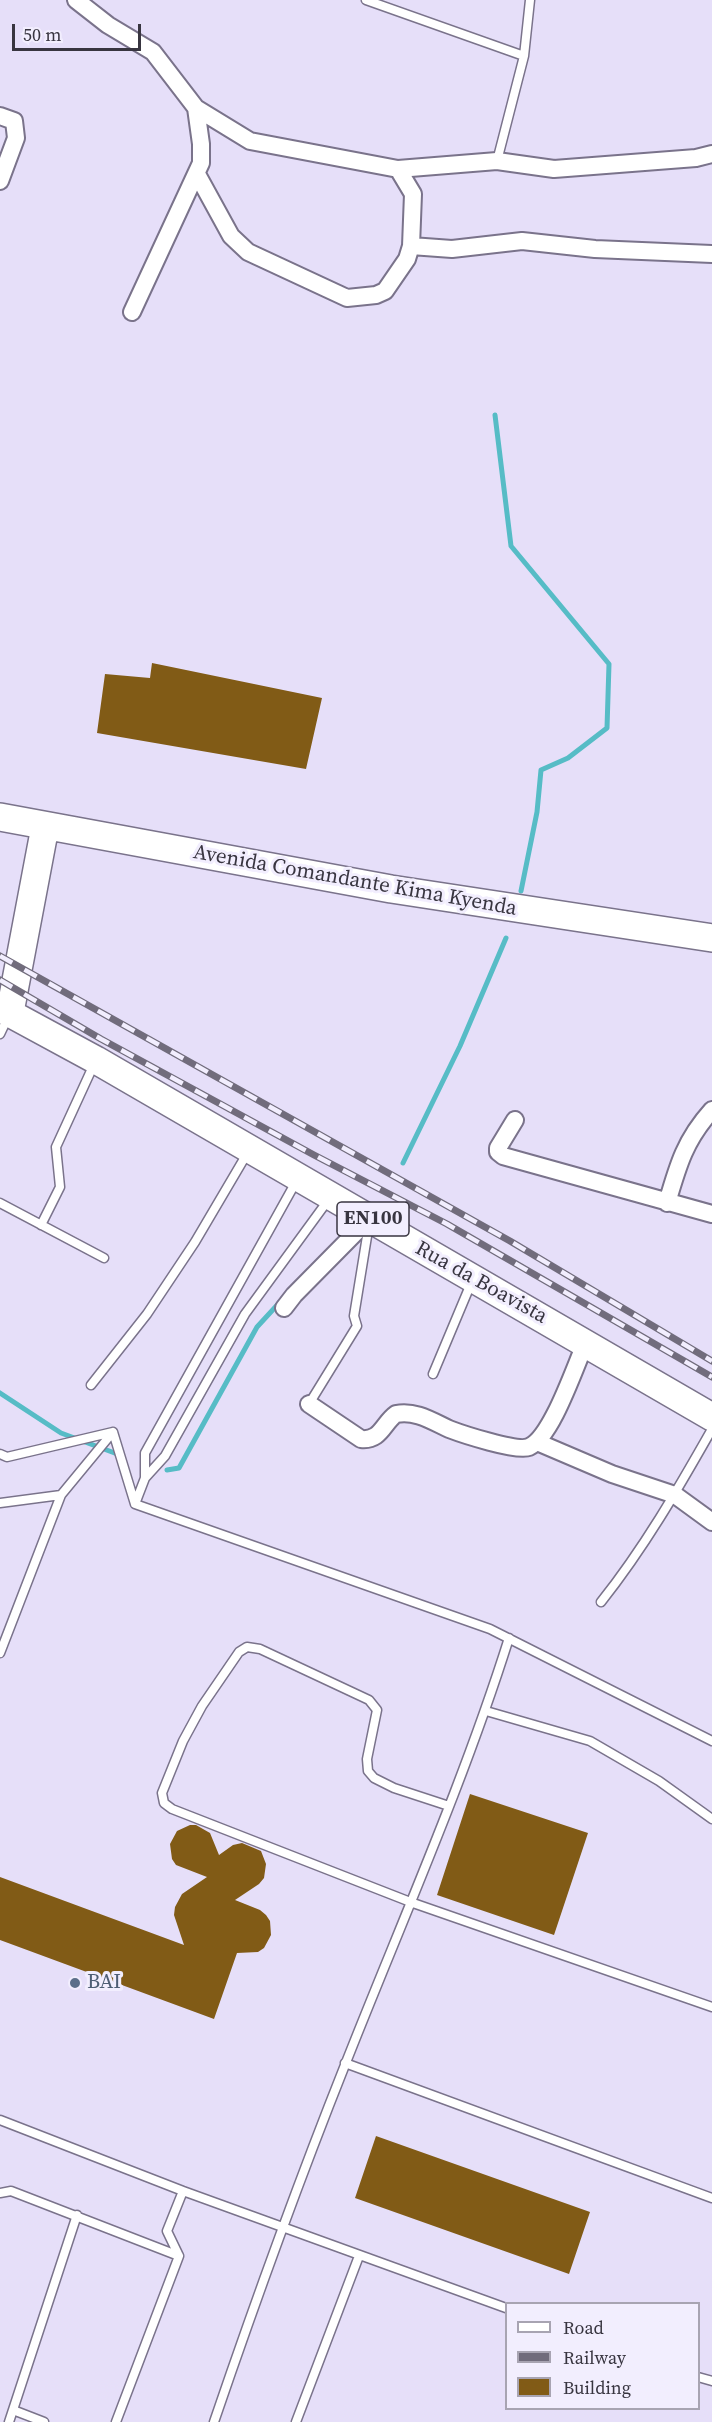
<!DOCTYPE html>
<html>
<head>
<meta charset="utf-8">
<style>
	body { margin:0 }
	#map { position:relative; width:712px; height:2422px; overflow:hidden; background:#e6dff9; font-family:"Source Serif 4",serif }
	canvas { display:block }
	.legend { position:absolute; left:505px; top:2302px; width:195px; height:108px; box-sizing:border-box; background:#f2eefe; border:2px solid #a8a4b2; margin:0; padding:8px 10px; list-style:none; font-size:18px; color:#383540 }
	.legend li { display:flex; align-items:center; gap:12px; height:30px }
	.legend b { width:30px; border:2px solid #a8a4b2 }
	.scale { position:absolute; left:12px; top:24px; width:129px; height:27px; box-sizing:border-box; border:3px solid #383540; border-top:0; padding-left:8px; font-size:18px; line-height:21px; white-space:nowrap; color:#383540; -webkit-text-stroke:4px #f2eefe; paint-order:stroke }
</style>
</head>
<body>
<div id="map">
<canvas width="712" height="2422"></canvas>
<ul class="legend">
<li><b style="height:8px;background:#fff"></b>Road</li>
<li><b style="height:8px;background:#716c7c"></b>Railway</li>
<li><b style="height:16px;background:#815b16"></b>Building</li>
</ul>
<div class="scale">50 m</div>
</div>
<script>
const context = document.querySelector('canvas').getContext('2d');
context.lineJoin = 'round';
function trace(path, color, width, dash) { context.strokeStyle = color; context.lineWidth = width; context.lineCap = dash ? 'butt' : 'round'; context.setLineDash(dash || []); context.stroke(path); }
function paint(path, color) { context.fillStyle = color; context.fill(path, 'evenodd'); }
function write(font, color, halo, rows, align = 'center') {
  context.font = font + ' "Source Serif 4",serif'; context.lineWidth = 6; context.setLineDash([]); context.textBaseline = 'middle'; context.strokeStyle = halo; context.fillStyle = color; for (const [text, x, y, turn = 0] of rows) {
    context.save(); context.translate(x, y); context.rotate((+turn || 0) * Math.PI / 180); context.textAlign = isNaN(turn) ? turn : align; if (halo) context.strokeText(text, 0, 0); context.fillText(text, 0, 0); context.restore();
  }
}
trace(new Path2D(`
	M 495,415 L 511,546 L 609,664 L 607,728 L 568,758 L 541,770 L 537,812 L 521,891
	M 403,1163 L 460,1046 L 506,938
	M 0,1393 L 61,1433 L 120,1455
	M 167,1470 L 179,1468 L 257,1327 L 280,1302`), '#56bcc6', 5);
paint(new Path2D(`
	M 152,663 L 322,698 L 306,769 L 97,733 L 105,674 L 150,678 Z
	M 470,1794 L 588,1833 L 554,1935 L 437,1895 Z
	M 190,1825 L 196,1825 L 210,1833 L 219,1855 L 233,1845 L 242,1843 L 261,1851 L 266,1864 L 264,1878 L 259,1884 L 235,1900 L 260,1910 L 266,1915 L 270,1921 L 271,1935 L 264,1948 L 258,1952 L 237,1953 L 214,2019 L 0,1940 L 0,1877 L 184,1945 L 174,1915 L 175,1907 L 182,1894 L 207,1877 L 176,1865 L 172,1859 L 170,1844 L 177,1831 Z
	M 376,2136 L 590,2212 L 569,2274 L 355,2198 Z`), '#815b16');
const lane = new Path2D(`
	M 366,0 L 524,56
	M 497,161 L 524,56 L 530,0
	M 0,1034 L 9,1015
	M 0,1203 L 104,1258
	M 41,1225 L 60,1187 L 56,1147 L 95,1062
	M 433,1374 L 472,1281
	M 91,1385 L 147,1314 L 195,1242 L 248,1152
	M 309,1404 L 357,1326 L 354,1316 L 369,1224
	M 0,1454 L 7,1457 L 113,1432 L 135,1504 L 490,1629 L 712,1741
	M 145,1478 L 165,1456 L 245,1314 L 329,1199
	M 0,1503 L 61,1495
	M 135,1504 L 145,1478 L 145,1453 L 297,1180
	M 601,1602 C 644,1548 678,1489 712,1429
	M 0,1653 L 61,1495 L 113,1432
	M 486,1711 L 590,1741 L 659,1781 L 712,1819
	M 449,1806 L 394,1788 L 374,1778 L 368,1771 L 367,1759 L 377,1710 L 369,1700 L 260,1649 L 247,1647 L 239,1652 L 202,1706 L 183,1741 L 162,1793 L 164,1803 L 172,1809 L 413,1903 L 712,2007
	M 345,2063 L 712,2198
	M 0,2120 L 183,2191 L 506,2308
	M 0,2193 L 11,2191 L 179,2256
	M 698,2377 L 712,2381
	M 13,2410 L 44,2422
	M 9,2422 L 77,2215
	M 116,2422 L 179,2256 L 167,2231 L 183,2191
	M 214,2422 C 255,2302 298,2183 345,2065 C 401,1923 463,1784 509,1638
	M 296,2422 L 359,2256`);
const street = new Path2D(`
	M 76,0 L 108,25 L 153,52 L 196,108 L 250,141 L 398,169 L 497,161 L 554,169 L 696,158 L 712,154
	M 0,116 L 14,121 L 16,138 L 0,181
	M 398,169 L 413,194 L 411,246
	M 197,174 L 231,236 L 248,252 L 347,298 L 376,295 L 385,291 L 407,259 L 411,246 L 452,249 L 522,241 L 595,249 L 712,254
	M 132,312 L 201,163 L 201,144 L 196,108
	M 515,1120 L 498,1148 L 498,1152 L 503,1156 L 712,1214
	M 667,1203 C 678,1165 685,1140 712,1110
	M 284,1308 L 294,1295 L 370,1218
	M 309,1404 L 361,1439 C 381,1441 383,1423 396,1414 C 415,1410 432,1421 449,1429 C 462,1434 517,1452 529,1447 C 552,1437 575,1366 586,1342
	M 537,1442 L 612,1474 L 675,1495 L 712,1522`);
const primary = new Path2D(`
	M 0,817 L 391,889 L 712,938
	M 0,1008 L 96,1060 L 712,1417
	M 10,1012 L 45,827`);
trace(lane, '#7a738b', 11);
trace(street, '#7a738b', 20);
trace(primary, '#7a738b', 30);
trace(lane, '#fff', 8);
trace(street, '#fff', 16);
trace(primary, '#fff', 27);
const rail = new Path2D(`
	M 0,956 L 510,1241 L 712,1361
	M 0,980 L 101,1039 L 314,1155 L 447,1224 L 712,1377`);
trace(rail, '#716c7c', 7);
trace(rail, '#f2eefe', 4.5, [14]);
for (const [x, y, r, color] of [
	[75,1983,6,"#5c6f8a"]
]) { const dot = new Path2D(); dot.arc(x, y, r, 0, 2 * Math.PI); context.fillStyle = color; context.fill(dot); trace(dot, '#f2eefe', 2); }
for (const [x, y, w] of [
	[373,1219,72]
]) { const box = new Path2D(); box.roundRect(x - w / 2, y - 17, w, 34, 4.5); context.fillStyle = '#f2eefe'; context.fill(box); trace(box, '#383540', 1.5); }
write('bold 20px', '#383540', null, [
	["EN100",373,1219]
]);
write('21px', '#383540', '#f2eefe', [
	["Avenida Comandante Kima Kyenda",355,881,10],
	["Rua da Boavista",481,1283,29]
]);
write('21px', '#4e5e75', '#f2eefe', [
	["BAI",87,1983]
], 'left');
</script>
</body>
</html>
